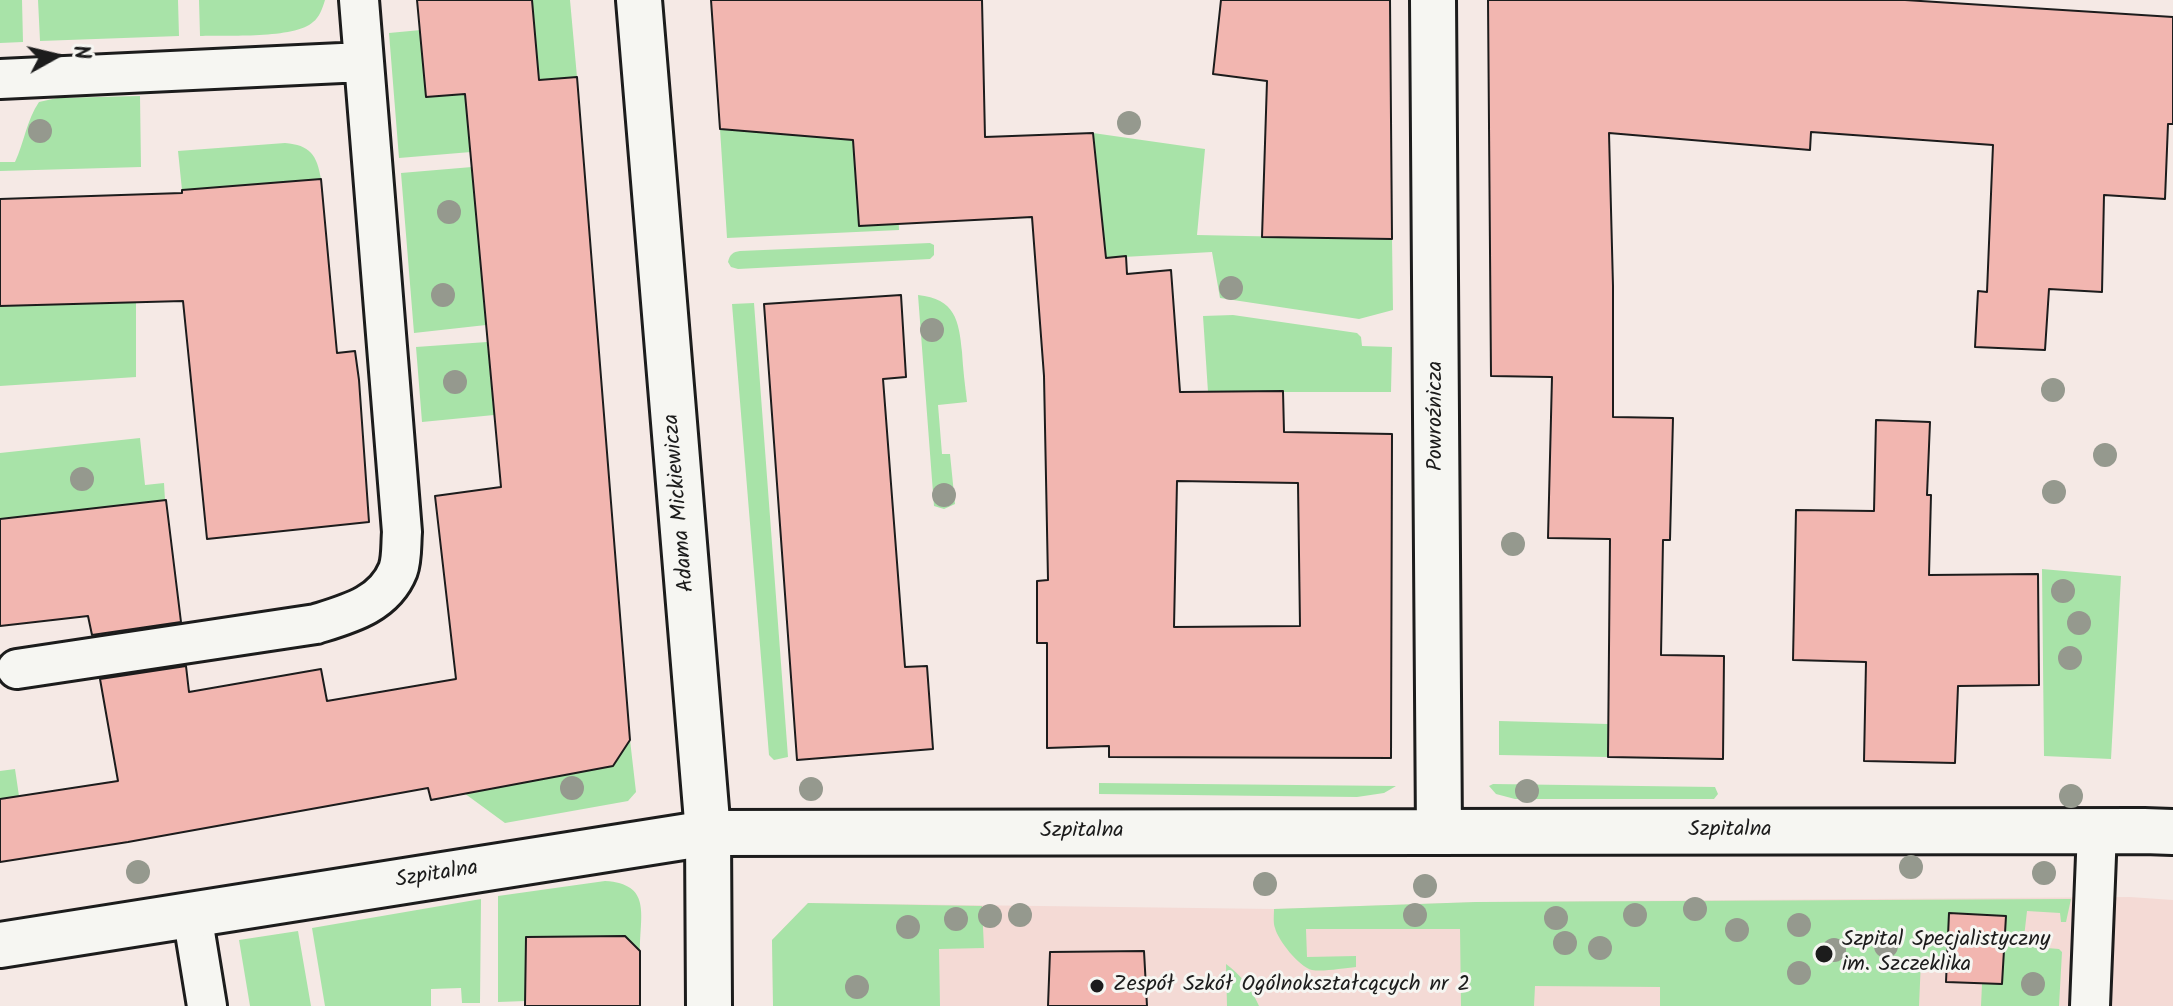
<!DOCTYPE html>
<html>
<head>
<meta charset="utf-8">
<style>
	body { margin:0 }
	#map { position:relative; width:2173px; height:1006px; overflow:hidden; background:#f5e9e5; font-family:Kalam,sans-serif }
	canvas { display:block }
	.north { position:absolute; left:16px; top:16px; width:80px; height:80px; -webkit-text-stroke:6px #f6f6f2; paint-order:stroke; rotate:82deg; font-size:22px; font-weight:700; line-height:32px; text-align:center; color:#1c1c1c }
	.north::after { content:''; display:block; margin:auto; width:28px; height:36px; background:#1c1c1c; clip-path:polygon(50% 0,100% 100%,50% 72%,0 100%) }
</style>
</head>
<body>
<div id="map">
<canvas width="2173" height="1006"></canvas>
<div class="north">N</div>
</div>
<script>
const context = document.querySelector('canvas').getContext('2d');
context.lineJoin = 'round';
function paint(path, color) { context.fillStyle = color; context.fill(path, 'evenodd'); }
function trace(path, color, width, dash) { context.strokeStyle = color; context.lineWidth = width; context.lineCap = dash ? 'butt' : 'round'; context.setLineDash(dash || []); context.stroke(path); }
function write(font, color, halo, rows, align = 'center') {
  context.font = font + ' Kalam,sans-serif'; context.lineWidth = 6; context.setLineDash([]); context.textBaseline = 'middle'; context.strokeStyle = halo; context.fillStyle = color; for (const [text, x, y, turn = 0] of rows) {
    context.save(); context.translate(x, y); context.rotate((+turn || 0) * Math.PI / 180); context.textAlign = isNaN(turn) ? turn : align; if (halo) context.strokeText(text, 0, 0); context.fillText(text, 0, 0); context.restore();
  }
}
paint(new Path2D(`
	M 2130,897 L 2173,900 L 2173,1006 L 773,1006 L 772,940 L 808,903 L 1274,909 L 1476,902 Z`), '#f4dad5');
paint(new Path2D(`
	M 0,0 L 22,0 L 23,42 L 0,43 Z
	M 38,0 L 178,0 L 179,36 L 40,41 Z
	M 199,0 L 325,0 C 323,7 319,18 313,22 C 295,39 226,35 200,36 Z
	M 532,0 L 570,0 L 577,77 L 539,80 Z
	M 421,30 L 426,97 L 465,94 L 471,152 L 399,158 L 389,33 Z
	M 140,96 L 141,167 L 0,171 L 0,162 L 15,162 C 24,143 27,119 39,102 L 57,98 Z
	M 720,129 L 853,140 L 857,203 L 898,201 L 899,230 L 727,238 Z
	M 1093,133 L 1205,149 L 1197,235 L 1392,239 L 1393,310 L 1359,319 L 1220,298 L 1212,252 L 1106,258 Z
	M 285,143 C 310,145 317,155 321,179 L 182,190 L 178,151 Z
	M 472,167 L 486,325 L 414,333 L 401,173 Z
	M 930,243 L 934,245 L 934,255 L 930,259 L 738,269 L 731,267 L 728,262 C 730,254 733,252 740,251 Z
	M 918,295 C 955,299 959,320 962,352 C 963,369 965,386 967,402 L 938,405 L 942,454 L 950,454 L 955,504 L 944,509 L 934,506 Z
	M 136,302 L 136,377 L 0,386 L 0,306 Z
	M 754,303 L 788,757 L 774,760 L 769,755 L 732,304 Z
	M 1233,315 L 1357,333 L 1361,337 L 1362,346 L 1392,347 L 1391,392 L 1208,392 L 1203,316 Z
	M 487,342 L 494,415 L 422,422 L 416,347 Z
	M 140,438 L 145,485 L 164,483 L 165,500 L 0,519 L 0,453 Z
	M 2042,569 L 2121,576 L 2111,759 L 2044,756 Z
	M 1499,721 L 1608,724 L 1608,757 L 1499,755 Z
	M 630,740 L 636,792 L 628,801 L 505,823 L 464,793 L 613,766 Z
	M 15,769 L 19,796 L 0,799 L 0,771 Z
	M 1099,783 L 1396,786 L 1384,793 L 1357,797 L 1099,794 Z
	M 1493,784 L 1715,787 L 1718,794 L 1714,799 L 1515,799 L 1496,794 L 1489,786 Z
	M 605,881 C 652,884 640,914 640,951 L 526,1001 L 498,1002 L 498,896 Z
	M 481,899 L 480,1003 L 462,1003 L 461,988 L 431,989 L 431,1006 L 325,1006 L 312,928 Z
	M 2071,899 L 2066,922 L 2061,922 L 2060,913 L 2027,911 L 2023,946 L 2059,949 L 2062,952 L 2059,1006 L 1981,1006 L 1982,984 L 2002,984 L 2006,917 L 1947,961 L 1921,960 L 1919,1006 L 1660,1006 L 1660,987 L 1535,986 L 1534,1006 L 1461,1006 L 1460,929 L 1306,929 L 1307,957 L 1356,956 L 1356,967 C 1344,968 1323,972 1312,970 C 1299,967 1278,940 1275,928 C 1273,923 1274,915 1274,909 L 1476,902 Z
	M 808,903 L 982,906 L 984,948 L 939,949 L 940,1006 L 773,1006 L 772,940 Z
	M 298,931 L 311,1006 L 250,1006 L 239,940 Z
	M 1226,964 C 1241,975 1251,988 1259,1006 L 1227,1006 Z`), '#a8e3a8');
const building = new Path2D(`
	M 417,0 L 532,0 L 539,80 L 577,77 L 630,740 L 613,766 L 431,800 L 428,788 L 128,842 L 0,862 L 0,799 L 118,781 L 100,679 L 186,666 L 189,692 L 321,669 L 327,701 L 456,679 L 435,496 L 501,487 L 465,94 L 426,97 Z
	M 711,0 L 982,0 L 985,137 L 1093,133 L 1106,258 L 1126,256 L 1127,274 L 1171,270 L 1180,392 L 1283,391 L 1284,432 L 1392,434 L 1391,758 L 1109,757 L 1109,746 L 1047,748 L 1047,643 L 1037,643 L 1037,581 L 1048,580 L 1044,376 L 1032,217 L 859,226 L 853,140 L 720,129 ZM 1177,481 L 1298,483 L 1300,626 L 1174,627 Z
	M 1221,0 L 1390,0 L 1392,239 L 1262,237 L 1267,81 L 1213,74 Z
	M 1488,0 L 1905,0 L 2173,17 L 2173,124 L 2168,124 L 2165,199 L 2104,195 L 2102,292 L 2049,289 L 2045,350 L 1975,347 L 1978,291 L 1987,292 L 1993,145 L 1811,132 L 1810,150 L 1609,133 L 1613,286 L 1613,417 L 1673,418 L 1670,540 L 1663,540 L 1661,655 L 1724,656 L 1723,759 L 1608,757 L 1610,539 L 1548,538 L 1552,377 L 1491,376 Z
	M 321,179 L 337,353 L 355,351 L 359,380 L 369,522 L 207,539 L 183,301 L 0,306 L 0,199 L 182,193 L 182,190 Z
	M 901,295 L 906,377 L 883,379 L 905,667 L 927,666 L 933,749 L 797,760 L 764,304 Z
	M 1876,420 L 1930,422 L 1927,495 L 1931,495 L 1929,575 L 2038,574 L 2039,685 L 1958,686 L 1955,763 L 1864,761 L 1866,662 L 1793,660 L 1796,510 L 1874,511 Z
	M 166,500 L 181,622 L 92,635 L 88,616 L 0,626 L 0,519 Z
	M 1949,913 L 2006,916 L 2002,984 L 1946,982 Z
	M 625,936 L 640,951 L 640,1006 L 525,1006 L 526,937 Z
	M 1144,951 L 1147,1006 L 1048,1006 L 1050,952 Z`);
paint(building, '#f2b6b0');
trace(building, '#1c1c1c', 2);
const lane = new Path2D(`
	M 0,79 L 363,62
	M 17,669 L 316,624 C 348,614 384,605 398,570 C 402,559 401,544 402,532 L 359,0
	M 192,914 L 207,1006
	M 2090,1006 L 2097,831`);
const street = new Path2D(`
	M 1433,0 L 1439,832
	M 0,945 L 708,833 L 2144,831 L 2173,832`);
const secondary = new Path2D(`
	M 639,0 L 708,833 L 709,1006`);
trace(lane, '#1c1c1c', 44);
trace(street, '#1c1c1c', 50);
trace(secondary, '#1c1c1c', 50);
trace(lane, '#f6f6f2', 38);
trace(street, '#f6f6f2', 44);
trace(secondary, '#f6f6f2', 44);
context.fillStyle = '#95998e';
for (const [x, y] of [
	[1129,123],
	[40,131],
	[449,212],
	[1231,288],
	[443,295],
	[932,330],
	[455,382],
	[2053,390],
	[2105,455],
	[82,479],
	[2054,492],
	[944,495],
	[1513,544],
	[2063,591],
	[2079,623],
	[2070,658],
	[572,788],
	[811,789],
	[1527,791],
	[2071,796],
	[1911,867],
	[138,872],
	[2044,873],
	[1265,884],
	[1425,886],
	[1695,909],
	[1020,915],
	[1415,915],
	[1635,915],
	[990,916],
	[1556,918],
	[956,919],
	[1799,925],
	[908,927],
	[1737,930],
	[1565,943],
	[1886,946],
	[1600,948],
	[1834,950],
	[1799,973],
	[2033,984],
	[857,987]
]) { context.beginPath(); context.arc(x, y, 12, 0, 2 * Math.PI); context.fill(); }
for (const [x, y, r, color] of [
	[1824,954,10,"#1c1c1c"],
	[1097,986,8,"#1c1c1c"]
]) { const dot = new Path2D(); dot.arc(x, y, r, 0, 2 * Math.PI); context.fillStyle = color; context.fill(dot); trace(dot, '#f6f6f2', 3); }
write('22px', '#1c1c1c', '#f6f6f2', [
	["Powroźnicza",1437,416,-90],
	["Adama Mickiewicza",681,503,-95],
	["Szpitalna",1730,831],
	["Szpitalna",1082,832],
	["Szpitalna",437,876,-9]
]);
write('22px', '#1c1c1c', '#f6f6f2', [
	["Szpital Specjalistyczny",1842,941],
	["im. Szczeklika",1842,966],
	["Zespół Szkół Ogólnokształcących nr 2",1113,986]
], 'left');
</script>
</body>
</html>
